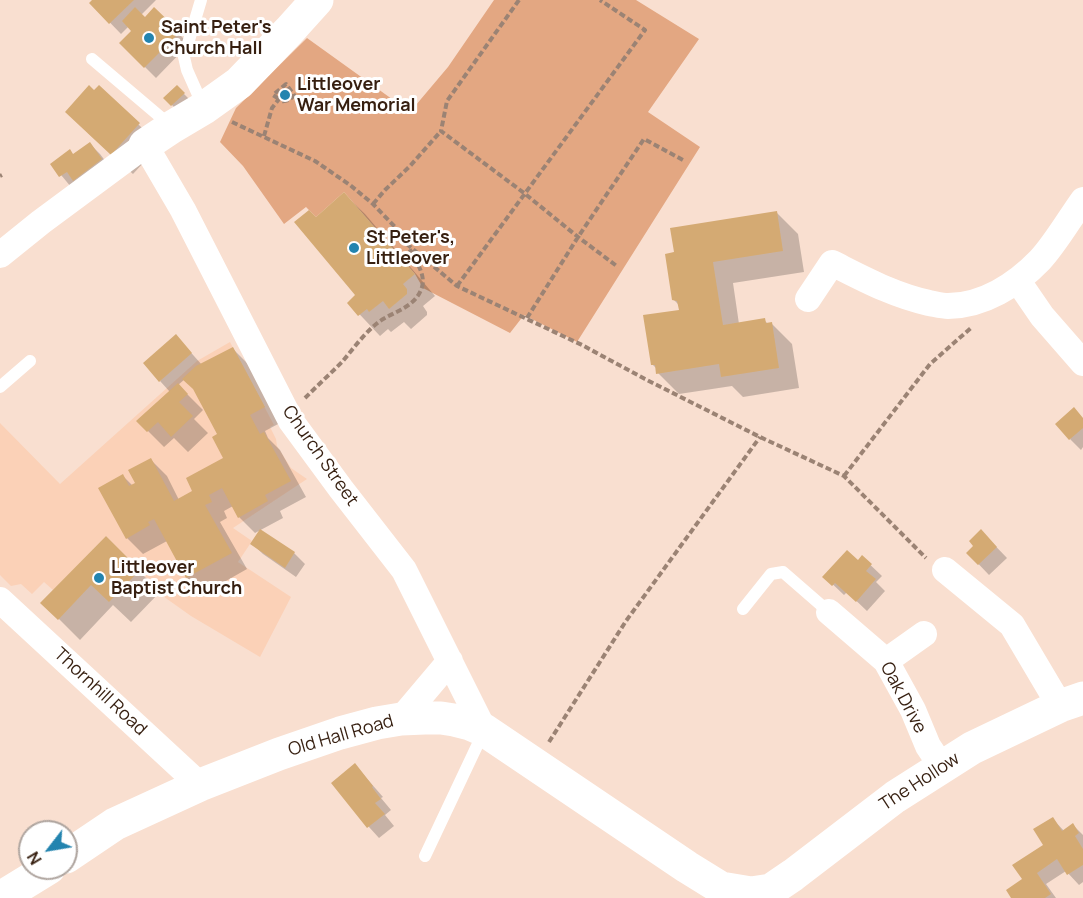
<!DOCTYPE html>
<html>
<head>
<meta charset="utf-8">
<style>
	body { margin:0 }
	#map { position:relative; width:1083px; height:898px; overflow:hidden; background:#f9dfd0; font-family:Manrope,sans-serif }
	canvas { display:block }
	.north { position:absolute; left:18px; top:820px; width:60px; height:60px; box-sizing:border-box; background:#fff; border:2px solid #afa59f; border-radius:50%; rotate:239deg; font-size:16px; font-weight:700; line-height:24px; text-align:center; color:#361f10 }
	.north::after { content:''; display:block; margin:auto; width:21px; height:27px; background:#2384af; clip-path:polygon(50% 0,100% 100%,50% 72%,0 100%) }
</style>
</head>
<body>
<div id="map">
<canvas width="1083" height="898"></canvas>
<div class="north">N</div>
</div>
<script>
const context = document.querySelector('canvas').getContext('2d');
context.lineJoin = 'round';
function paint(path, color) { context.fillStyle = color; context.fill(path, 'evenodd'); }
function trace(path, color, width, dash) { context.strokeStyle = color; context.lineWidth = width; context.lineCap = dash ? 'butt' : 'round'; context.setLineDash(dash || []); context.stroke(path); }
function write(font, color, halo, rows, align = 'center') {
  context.font = font + ' Manrope,sans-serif'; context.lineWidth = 6; context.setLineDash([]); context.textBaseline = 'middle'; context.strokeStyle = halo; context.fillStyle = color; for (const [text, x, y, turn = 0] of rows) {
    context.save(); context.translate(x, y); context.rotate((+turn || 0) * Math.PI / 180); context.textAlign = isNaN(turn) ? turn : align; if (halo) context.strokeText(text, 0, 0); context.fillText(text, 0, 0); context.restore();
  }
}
paint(new Path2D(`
	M 230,342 L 274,425 L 270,427 L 276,439 L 277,446 L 291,468 L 307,479 L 233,528 L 252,541 L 238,562 L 291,597 L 260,657 L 191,616 L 160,594 L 150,583 L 140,570 L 106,536 L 53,590 L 44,582 L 32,594 L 21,584 L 11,586 L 0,575 L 0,423 L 60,484 L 197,361 Z`), '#fbd1b7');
paint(new Path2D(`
	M 494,0 L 636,0 L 699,39 L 648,112 L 700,147 L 577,342 L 524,315 L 510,333 L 423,288 L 415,274 L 344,192 L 316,217 L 306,207 L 284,224 L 243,166 L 220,142 L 236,108 L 307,38 L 410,112 L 448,67 Z`), '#e3a782');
paint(new Path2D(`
	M 95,0 L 156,0 L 141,15 L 145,19 L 154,9 L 189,44 L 156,78 L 121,43 L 133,31 L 129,26 L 121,34 L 91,3 Z
	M 99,87 L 160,145 L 133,174 L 88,133 L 94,92 Z
	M 177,87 L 193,103 L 188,121 L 165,98 Z
	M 90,144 L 100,154 L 112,170 L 71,187 L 52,164 L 74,156 Z
	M 344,194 L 365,214 L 435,296 L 423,306 L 427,312 L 427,315 L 411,329 L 404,322 L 391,332 L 388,329 L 380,336 L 349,303 L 357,295 L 316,219 Z
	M 777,213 L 798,234 L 804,272 L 733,283 L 739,324 L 764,320 L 768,324 L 771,323 L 792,344 L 799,388 L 743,397 L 732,386 L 679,394 L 658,373 L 657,369 L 652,364 L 680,311 L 680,306 L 674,300 L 667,255 Z
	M 186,347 L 202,365 L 233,349 L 249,365 L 280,423 L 265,431 L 268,438 L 280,450 L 306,497 L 280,511 L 283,518 L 255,533 L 239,517 L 233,506 L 224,511 L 227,518 L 220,522 L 247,569 L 203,594 L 187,578 L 167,541 L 143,554 L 127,538 L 123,476 L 133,486 L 137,484 L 151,460 L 167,476 L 179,500 L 194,491 L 226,459 L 219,435 L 195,390 L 185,379 L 178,385 L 203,410 L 194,419 L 208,433 L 188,452 L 174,438 L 164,447 L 138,421 L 170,392 L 160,381 Z
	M 1083,418 L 1083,447 L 1081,450 L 1070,439 Z
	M 981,531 L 1007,558 L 989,575 L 968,553 L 976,546 Z
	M 106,538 L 160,592 L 131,622 L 113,605 L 80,640 L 43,603 Z
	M 252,544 L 294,553 L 305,564 L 296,577 L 263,554 Z
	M 862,557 L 882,576 L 876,582 L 885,591 L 867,611 L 847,592 L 844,595 L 825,577 L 859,562 Z
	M 355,765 L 383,797 L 381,798 L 391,810 L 385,815 L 394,826 L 379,838 L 369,827 L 333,783 Z
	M 1053,819 L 1064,831 L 1073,825 L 1083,835 L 1083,882 L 1079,885 L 1066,871 L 1046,884 L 1056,898 L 1012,898 L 1045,845 Z`), '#0003');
paint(new Path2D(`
	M 92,0 L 134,0 L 109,24 L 89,3 Z
	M 135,7 L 145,17 L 154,7 L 180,32 L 144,68 L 119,43 L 131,31 L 122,21 Z
	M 89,85 L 94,90 L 99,85 L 140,123 L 111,155 L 65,112 Z
	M 177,85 L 185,93 L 171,106 L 163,98 Z
	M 90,142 L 102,159 L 73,181 L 67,172 L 59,177 L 50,164 L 70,149 L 73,154 Z
	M 344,192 L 415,274 L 403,284 L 407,289 L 407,294 L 389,309 L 383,301 L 369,312 L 367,309 L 358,316 L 347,303 L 355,295 L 294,222 L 309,210 L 316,217 Z
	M 777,211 L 783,251 L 713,262 L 723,325 L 765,318 L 766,323 L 772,322 L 779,368 L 721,377 L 719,364 L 656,374 L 655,365 L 651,365 L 643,315 L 679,310 L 677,301 L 672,300 L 665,254 L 674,252 L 670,228 Z
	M 176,334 L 192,353 L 159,382 L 143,363 Z
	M 233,347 L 265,407 L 250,415 L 260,434 L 264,432 L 291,481 L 265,495 L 268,501 L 238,518 L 222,488 L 209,495 L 212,502 L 205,505 L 232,553 L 186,578 L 154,519 L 148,522 L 150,525 L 126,539 L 98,488 L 123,474 L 129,486 L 135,483 L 128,470 L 151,458 L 174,501 L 192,491 L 186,478 L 223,458 L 212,437 L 217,434 L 193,389 L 182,379 L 196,366 Z
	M 178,383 L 188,394 L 179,402 L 193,416 L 171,437 L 158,422 L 147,432 L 136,421 Z
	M 1074,407 L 1083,418 L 1083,428 L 1069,440 L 1055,424 Z
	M 260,529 L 295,552 L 285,568 L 250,544 Z
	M 981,529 L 997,547 L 978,565 L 966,553 L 973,546 L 969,541 Z
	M 106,536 L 140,570 L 109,602 L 91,585 L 58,620 L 40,603 Z
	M 847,550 L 858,560 L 862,555 L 872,564 L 866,571 L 876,579 L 856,602 L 835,583 L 832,586 L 822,577 Z
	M 355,763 L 373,786 L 372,787 L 381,799 L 375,803 L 385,814 L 367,828 L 331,783 Z
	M 1053,817 L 1062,831 L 1073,823 L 1079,833 L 1075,836 L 1083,849 L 1083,865 L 1067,875 L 1057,859 L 1037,873 L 1051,894 L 1045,898 L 1011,898 L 1006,890 L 1022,879 L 1012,865 L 1043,845 L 1033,829 Z`), '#d4aa73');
trace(new Path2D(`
	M 519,0 L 447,101 L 441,131 L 524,193 L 578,237 L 618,267
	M 232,122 L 315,161 L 350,185 L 373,204 L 397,229 L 408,245 L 457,286 L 582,345 L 645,379 L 760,437 L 844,476 L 926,558
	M 264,136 L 272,108 L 279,99 L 280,101 C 286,102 291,100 294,95 L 286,84 L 273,95 L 279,99
	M 0,176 L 2,175
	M 373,204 L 385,190 L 410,166 L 441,131
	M 457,286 L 645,30 L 600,0
	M 527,318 L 578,237 L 644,139 L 683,160
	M 305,398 C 317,386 330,374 342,362 C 354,348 365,332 380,321 C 395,311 416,307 422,287 C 426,274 415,260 409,248
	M 844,476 L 930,364 L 972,327
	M 549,742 L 626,621 L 760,437`), '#9b8374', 4, [6, 3]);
trace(new Path2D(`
	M 201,0 L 184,57 L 187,70 L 203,106
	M 92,59 L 171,126
	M 0,387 L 30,361
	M 743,609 L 771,574 L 783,572 L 829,612
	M 425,856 L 484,731`), '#fff', 12);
trace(new Path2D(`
	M 0,255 L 41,222 L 145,145 L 183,210 L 291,421 L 341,489 L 404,570 L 484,730
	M 1018,281 L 1042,316 L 1083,363
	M 808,299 L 832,263 C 864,279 893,295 929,303 C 935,304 942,306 948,306 C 983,306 1016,285 1040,260 C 1055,244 1070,218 1083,200
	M 945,570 L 1012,625 L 1060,706
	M 0,600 L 200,785
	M 829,612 L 886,661 L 913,710 L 928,746 L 942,767
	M 886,661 L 924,634
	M 401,719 L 450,661`), '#fff', 26);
trace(new Path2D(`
	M 145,145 L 172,127 L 204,108 L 239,83 L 289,31 L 317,0
	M 66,857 L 115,824 L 200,785 L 279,754 L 340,733 L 377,723 L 401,719 L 425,718 L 441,718 L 454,720 L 470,724 L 484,730 L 687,867 L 721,888 L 751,893 L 771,890 L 793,875 L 895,797 L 972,748 L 1060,706 L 1083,698
	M 0,898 L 49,868`), '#fff', 33);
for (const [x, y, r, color] of [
	[149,38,6,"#2384af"],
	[285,95,6,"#2384af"],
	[354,248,6,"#2384af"],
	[99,578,6,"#2384af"]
]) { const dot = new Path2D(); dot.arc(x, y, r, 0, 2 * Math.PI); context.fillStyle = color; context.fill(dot); trace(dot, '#fff', 2); }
write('bold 18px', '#361f10', '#fff', [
	["Saint Peter's",161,28],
	["Church Hall",161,49],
	["Littleover",297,85],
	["War Memorial",297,106],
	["St Peter's,",366,238],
	["Littleover",366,259],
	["Littleover",111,568],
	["Baptist Church",111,589]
], 'left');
write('18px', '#361f10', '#fff', [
	["Church Street",320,456,55],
	["Thornhill Road",100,692,43],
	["Oak Drive",903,698,62],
	["Old Hall Road",341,736,-16],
	["The Hollow",920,782,-33]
]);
</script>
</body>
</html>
